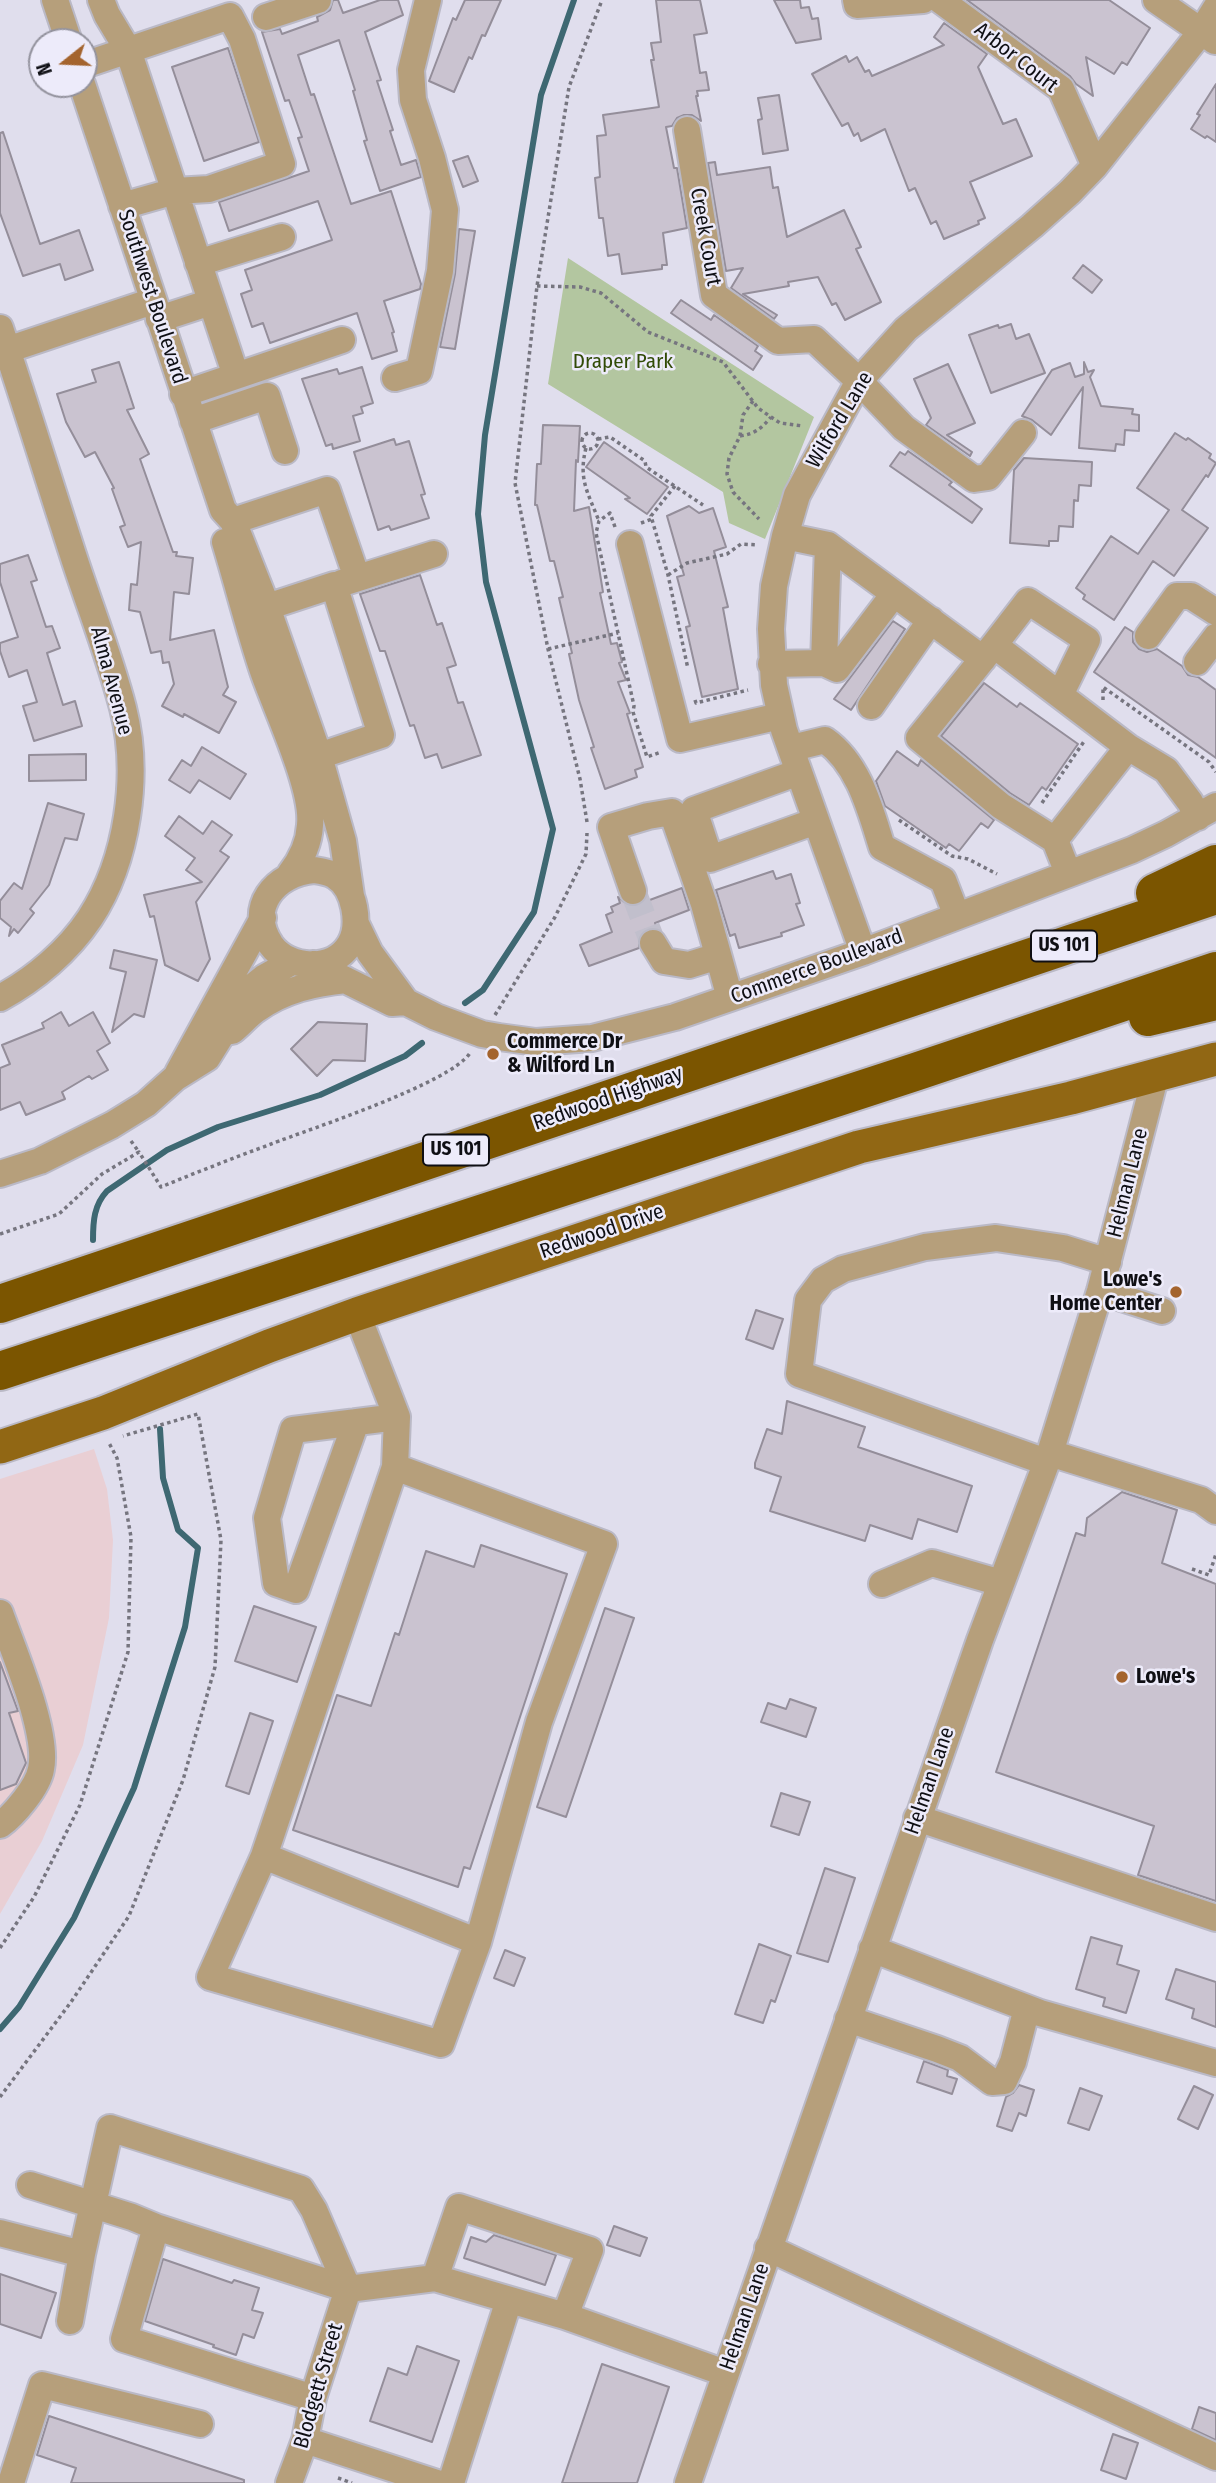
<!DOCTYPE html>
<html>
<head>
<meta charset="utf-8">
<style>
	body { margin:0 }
	#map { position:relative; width:1216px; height:2483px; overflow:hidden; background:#e0deed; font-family:"Fira Sans Condensed",sans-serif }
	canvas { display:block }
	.north { position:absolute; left:28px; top:28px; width:70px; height:70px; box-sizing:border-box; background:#edebfa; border:2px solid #94939e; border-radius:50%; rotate:252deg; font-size:19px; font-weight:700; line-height:28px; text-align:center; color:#0f0f14 }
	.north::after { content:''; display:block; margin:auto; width:24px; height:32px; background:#a4642e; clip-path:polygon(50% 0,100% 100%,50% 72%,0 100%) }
</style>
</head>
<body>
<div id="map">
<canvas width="1216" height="2483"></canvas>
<div class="north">N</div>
</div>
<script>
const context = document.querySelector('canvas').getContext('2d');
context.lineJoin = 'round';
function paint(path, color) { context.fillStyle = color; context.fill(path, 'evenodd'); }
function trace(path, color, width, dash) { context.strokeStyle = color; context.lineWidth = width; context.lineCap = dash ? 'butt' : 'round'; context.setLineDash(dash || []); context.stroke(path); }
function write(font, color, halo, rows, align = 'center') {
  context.font = font + ' "Fira Sans Condensed",sans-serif'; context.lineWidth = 5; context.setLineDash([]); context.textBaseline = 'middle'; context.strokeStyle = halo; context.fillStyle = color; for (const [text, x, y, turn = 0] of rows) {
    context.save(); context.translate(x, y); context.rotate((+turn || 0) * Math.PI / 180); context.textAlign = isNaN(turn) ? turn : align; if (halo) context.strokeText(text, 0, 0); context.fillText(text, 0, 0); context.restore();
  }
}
paint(new Path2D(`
	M 94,1449 L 107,1489 L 113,1540 L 109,1618 L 83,1745 L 42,1841 L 0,1914 L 0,1479 Z`), '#e9cfd4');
paint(new Path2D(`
	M 568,258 L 814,417 L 765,539 L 729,523 L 723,492 L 548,384 Z`), '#b3c6a0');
trace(new Path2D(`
	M 465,1003 L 483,990 L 534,912 L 553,829 L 486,582 L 478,514 L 485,435 L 541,95 L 574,0
	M 93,1240 C 93,1221 94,1205 107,1191 L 167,1150 L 218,1127 L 320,1095 L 405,1056 L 422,1043
	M 0,2029 L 19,2007 L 74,1918 L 134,1788 L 185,1627 L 198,1548 L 178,1530 L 163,1478 L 160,1429`), '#3e6872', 6);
const building = new Path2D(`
	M 333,0 L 338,0 L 343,13 L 380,0 L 398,0 L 403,15 L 365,32 L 381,80 L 377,81 L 393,130 L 390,131 L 401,165 L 416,160 L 421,177 L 380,191 L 364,141 L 367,140 L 353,91 L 355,90 L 339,40 L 298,55 L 311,95 L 314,94 L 351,204 L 391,191 L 421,284 L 420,289 L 384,301 L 394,332 L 392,333 L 397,351 L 372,359 L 357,313 L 270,343 L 263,323 L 252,327 L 241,294 L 252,290 L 245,270 L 332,240 L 318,201 L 229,231 L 219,202 L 309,171 L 298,138 L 302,137 L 289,100 L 285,101 L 262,32 L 280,29 L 282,34 L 318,21 L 317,17 L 330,10 Z
	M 465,0 L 501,0 L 485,36 L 482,35 L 472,59 L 469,57 L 454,92 L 429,81 L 453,18 L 456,20 Z
	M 656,0 L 700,0 L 707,33 L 694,35 L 700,73 L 706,72 L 709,90 L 697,91 L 698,96 L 696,96 L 701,121 L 692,115 L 684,115 L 677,118 L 672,126 L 666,127 L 674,168 L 677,168 L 687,228 L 663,233 L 667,265 L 662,265 L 662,269 L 622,274 L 619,254 L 608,256 L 603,218 L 599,218 L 595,178 L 600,177 L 597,136 L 606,135 L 603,115 L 659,107 L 651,60 L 654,60 L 651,43 L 661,42 Z
	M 774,0 L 800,0 L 801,8 L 809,7 L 812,19 L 818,18 L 821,39 L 796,43 Z
	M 967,0 L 1109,0 L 1150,28 L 1127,65 L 1122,62 L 1114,74 L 1086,57 L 1093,96 L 1076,84 L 1070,76 Z
	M 944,23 L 987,54 L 978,67 L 999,115 L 1003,124 L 1016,119 L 1032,156 L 970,182 L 985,218 L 978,221 L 979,224 L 944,239 L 936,221 L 931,224 L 915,188 L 909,191 L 885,129 L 861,141 L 858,133 L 854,136 L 848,123 L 842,126 L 812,74 L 846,56 L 849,62 L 857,57 L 865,72 L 869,70 L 872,76 L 944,45 L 934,37 Z
	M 228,48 L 259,142 L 204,161 L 172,67 Z
	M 1216,84 L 1216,142 L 1207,136 L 1205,138 L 1191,129 L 1200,115 L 1197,114 Z
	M 779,95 L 788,150 L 763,154 L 758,120 L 762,119 L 758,98 Z
	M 3,132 L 40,244 L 79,230 L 93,270 L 65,280 L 60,264 L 23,276 L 0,213 L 0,133 Z
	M 468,156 L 478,181 L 463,187 L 453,161 Z
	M 715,162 L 717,175 L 770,167 L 773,188 L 778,187 L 787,237 L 844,210 L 861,247 L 856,249 L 881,302 L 845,320 L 836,303 L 832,305 L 818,277 L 788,282 L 789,286 L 743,294 L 777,315 L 774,319 L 731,288 L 743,268 L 726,271 L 708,163 Z
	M 459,229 L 475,231 L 455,349 L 440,347 L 455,274 Z
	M 1083,265 L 1102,280 L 1092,293 L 1073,278 Z
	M 681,300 L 711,320 L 714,315 L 758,346 L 755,351 L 762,356 L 753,370 L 671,313 Z
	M 1011,324 L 1016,339 L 1029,334 L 1045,373 L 991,393 L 969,335 L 998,325 L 999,328 Z
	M 119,362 L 134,408 L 127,410 L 149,454 L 140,459 L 173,552 L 177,552 L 176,556 L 193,558 L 189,594 L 174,592 L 170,640 L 214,630 L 228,687 L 223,695 L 236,702 L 219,733 L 184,714 L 183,717 L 162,706 L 174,684 L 169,662 L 163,663 L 161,651 L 151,653 L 140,612 L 129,610 L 131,584 L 137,585 L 141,542 L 128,547 L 120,527 L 125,525 L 112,489 L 114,488 L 95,452 L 85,457 L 66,422 L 57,394 L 96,382 L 92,370 Z
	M 1084,362 L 1088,372 L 1094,370 L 1090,377 L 1101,406 L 1133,409 L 1132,414 L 1139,415 L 1139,431 L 1125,430 L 1124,445 L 1116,444 L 1115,451 L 1079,448 L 1083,387 L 1051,435 L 1032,420 L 1022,416 L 1052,370 L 1070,363 L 1075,377 L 1084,374 Z
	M 948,364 L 975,423 L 947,435 L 972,452 L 970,456 L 926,425 L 931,418 L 914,379 Z
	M 362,367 L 373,403 L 361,407 L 363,413 L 353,416 L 360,441 L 333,449 L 332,444 L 326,446 L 302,379 L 337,369 L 339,374 Z
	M 543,425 L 580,426 L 578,462 L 576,460 L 574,511 L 589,507 L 603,592 L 600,593 L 611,644 L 617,643 L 622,662 L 619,663 L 626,680 L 618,682 L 630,713 L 627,714 L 643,767 L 635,770 L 637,777 L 605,789 L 591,748 L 594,747 L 579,700 L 569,654 L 572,653 L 559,598 L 563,597 L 554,561 L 550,561 L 537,505 L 535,505 L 537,464 L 541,464 Z
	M 1175,433 L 1186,440 L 1188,438 L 1211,454 L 1209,458 L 1216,463 L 1208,477 L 1206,475 L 1182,510 L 1208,528 L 1174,576 L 1153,561 L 1114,620 L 1083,599 L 1085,595 L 1076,588 L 1111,536 L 1138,554 L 1169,510 L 1137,488 Z
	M 394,439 L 396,445 L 409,441 L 425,494 L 421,495 L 429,518 L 391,530 L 389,526 L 378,530 L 354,452 Z
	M 604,442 L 668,487 L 647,514 L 625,499 L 630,498 L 586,467 Z
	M 908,451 L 952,482 L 949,485 L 982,509 L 972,523 L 890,466 L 900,452 L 905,455 Z
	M 1024,458 L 1092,462 L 1091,486 L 1079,485 L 1078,501 L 1074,500 L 1073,527 L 1059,526 L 1058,541 L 1049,541 L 1049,546 L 1010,543 L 1014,470 Z
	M 689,506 L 699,513 L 713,508 L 726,547 L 714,551 L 728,607 L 723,608 L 738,689 L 702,697 L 686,627 L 690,626 L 677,577 L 684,575 L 667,516 Z
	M 28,555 L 37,580 L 31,582 L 46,627 L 52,626 L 60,648 L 47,653 L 63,705 L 75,701 L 82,726 L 34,741 L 23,706 L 37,702 L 27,670 L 9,677 L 0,651 L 0,643 L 18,637 L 0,582 L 0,564 Z
	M 420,575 L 437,625 L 442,623 L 456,665 L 447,668 L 458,703 L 463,702 L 481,755 L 442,768 L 437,754 L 425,758 L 414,725 L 410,726 L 385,651 L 380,651 L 360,594 Z
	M 893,621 L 905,629 L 851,710 L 834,699 Z
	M 1125,627 L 1133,632 L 1133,642 L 1139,649 L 1147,652 L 1157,649 L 1182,666 L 1188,675 L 1198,677 L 1216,690 L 1216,758 L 1094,672 Z
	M 984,683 L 1017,707 L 1020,703 L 1078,744 L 1046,790 L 1042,787 L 1029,805 L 1010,793 L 941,736 Z
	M 202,747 L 246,774 L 230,799 L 199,780 L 190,793 L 169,780 L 182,760 L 191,766 Z
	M 897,751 L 918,766 L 921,760 L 994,820 L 988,828 L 981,823 L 959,851 L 949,844 L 946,848 L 885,806 L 876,781 Z
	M 86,754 L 86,780 L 29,781 L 29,755 Z
	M 48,803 L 84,814 L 77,840 L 65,838 L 49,885 L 30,909 L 34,913 L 18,933 L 14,929 L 9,936 L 11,927 L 0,918 L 0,901 L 14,883 L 22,889 Z
	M 179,816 L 203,834 L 212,821 L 232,835 L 220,851 L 229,857 L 196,902 L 210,959 L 198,981 L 165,965 L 154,916 L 150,917 L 144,895 L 202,882 L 186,870 L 195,858 L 165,836 Z
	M 773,871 L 776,879 L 791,874 L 800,903 L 796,904 L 804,925 L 781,933 L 782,936 L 739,948 L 735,934 L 730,936 L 716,890 Z
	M 682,888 L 689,910 L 655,923 L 657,928 L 644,930 L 639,936 L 639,948 L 589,966 L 580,945 L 612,932 L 606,915 L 613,912 L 611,907 L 620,903 L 618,897 L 629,906 L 637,906 L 646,899 L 647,901 Z
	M 114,950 L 157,960 L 144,1017 L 134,1014 L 112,1032 L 126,972 L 110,968 Z
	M 61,1012 L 69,1026 L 93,1012 L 110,1043 L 97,1051 L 108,1070 L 92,1079 L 89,1076 L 62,1092 L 65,1099 L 26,1115 L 20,1102 L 0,1110 L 0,1068 L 10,1064 L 2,1045 L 44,1028 L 42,1023 Z
	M 318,1022 L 367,1024 L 365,1061 L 333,1060 L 317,1076 L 291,1049 Z
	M 756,1310 L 783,1319 L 773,1349 L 746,1339 Z
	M 787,1401 L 865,1427 L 858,1447 L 972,1486 L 957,1532 L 918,1519 L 912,1539 L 870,1525 L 865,1541 L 770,1511 L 781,1477 L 755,1468 L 755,1463 L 767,1429 L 782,1434 Z
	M 1122,1492 L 1177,1510 L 1162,1563 L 1216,1584 L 1216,1901 L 1138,1875 L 1154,1826 L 996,1772 L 1076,1533 L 1085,1536 L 1087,1518 Z
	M 481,1545 L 567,1574 L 470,1869 L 464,1867 L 458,1887 L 293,1830 L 337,1695 L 371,1706 L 395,1633 L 399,1635 L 426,1551 L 474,1567 Z
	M 254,1606 L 316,1627 L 297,1682 L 235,1661 Z
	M 605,1608 L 634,1618 L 566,1817 L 537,1807 Z
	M 0,1662 L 18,1711 L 9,1713 L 26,1763 L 16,1784 L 0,1790 Z
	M 790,1699 L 816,1708 L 806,1737 L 761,1722 L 768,1703 L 786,1709 Z
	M 250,1713 L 273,1721 L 249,1794 L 226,1786 Z
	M 781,1793 L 810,1802 L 799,1835 L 771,1826 Z
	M 825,1868 L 855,1878 L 828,1962 L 797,1953 Z
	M 1091,1937 L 1122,1946 L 1117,1964 L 1139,1971 L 1126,2013 L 1103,2006 L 1105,1998 L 1076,1989 Z
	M 759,1944 L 791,1956 L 775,2002 L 771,2000 L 763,2023 L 735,2014 Z
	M 505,1950 L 525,1958 L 514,1986 L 494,1978 Z
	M 1176,1969 L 1216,1982 L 1216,2027 L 1192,2018 L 1194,2009 L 1166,1999 Z
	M 924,2061 L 948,2070 L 947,2076 L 957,2079 L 952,2094 L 917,2082 Z
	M 1019,2085 L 1034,2090 L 1026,2116 L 1019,2113 L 1012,2131 L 997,2126 L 1006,2097 L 1013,2093 Z
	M 1194,2086 L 1213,2095 L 1198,2129 L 1178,2119 Z
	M 1080,2088 L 1102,2096 L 1089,2130 L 1068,2123 Z
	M 614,2226 L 647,2238 L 640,2256 L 607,2245 Z
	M 494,2235 L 556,2255 L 545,2285 L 464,2258 L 471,2237 L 486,2242 Z
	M 163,2259 L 232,2283 L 234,2280 L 259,2288 L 252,2310 L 263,2313 L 254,2338 L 243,2334 L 236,2355 L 213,2347 L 214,2345 L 145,2321 Z
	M 0,2274 L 56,2293 L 41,2338 L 0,2324 Z
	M 417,2346 L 459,2361 L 432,2442 L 370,2421 L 388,2368 L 407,2375 Z
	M 602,2364 L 669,2387 L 637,2483 L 562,2483 Z
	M 1199,2407 L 1216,2413 L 1216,2440 L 1192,2429 Z
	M 49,2416 L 244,2480 L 244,2483 L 71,2483 L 76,2468 L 37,2455 Z
	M 1113,2434 L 1138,2443 L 1126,2479 L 1101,2470 Z`);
paint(building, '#cac3d0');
trace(building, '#948e9a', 2);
trace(new Path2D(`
	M 633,891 L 653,943`), '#c1bfcc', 26, [26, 13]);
const minor = new Path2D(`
	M 55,0 L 69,42
	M 101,0 L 107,15 L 128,50 L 236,376 L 183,394
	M 856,0 L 857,5 L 923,0
	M 940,0 L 1061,89 L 1095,166
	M 1156,0 L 1215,41
	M 266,17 L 318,0
	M 84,65 L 230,16 L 242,39 L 282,164 L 209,189 L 175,191 L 122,206
	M 82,84 L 223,510 L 233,521 L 267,607 L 319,756 L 343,841 L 351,896
	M 687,130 L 714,295 L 778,341 L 814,339 L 859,381 L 904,428 L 974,479 L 988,477 L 1023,433
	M 198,263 L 282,237
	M 159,319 L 211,302
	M 0,328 C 26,406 50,484 75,561 C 91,610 110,658 123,708 C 140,774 128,860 90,918 C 68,951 35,979 0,998
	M 7,350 L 153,301
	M 236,376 L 342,340
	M 395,378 L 419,371 L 440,271 L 445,210 L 432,158 L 413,100 L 411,70 L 428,0
	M 193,421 L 267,396 L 285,451
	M 233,521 L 327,490 L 357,578
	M 785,536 L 828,545 L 983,659
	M 225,542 C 238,585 249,629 263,671 C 276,709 314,788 310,825 C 309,843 301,860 290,874
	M 630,544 L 680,739 L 780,716
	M 342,583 L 434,554
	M 267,607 L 334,585 L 381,735 L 319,756
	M 1148,636 L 1177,596 L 1191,596 L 1216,612
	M 994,645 L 919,738 L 1001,806 L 1055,840 L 1068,873
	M 1197,662 L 1216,637
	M 824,663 L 837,669 L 894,594
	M 771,664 L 824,663 L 828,545
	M 1060,695 L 1087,640 L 1028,601 L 994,645 L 1128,747 L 1166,770 L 1190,802 L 1198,817
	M 871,706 L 931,620
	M 792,748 L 825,740 C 859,764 870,809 882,847 L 943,880 L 957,916
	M 799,772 L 694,810 L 710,859 L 816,821
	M 1055,840 L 1128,747
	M 314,870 C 321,871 329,872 335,876 C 355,888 361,925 350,944 C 333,972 289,970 271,945 C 246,908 275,873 314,870 Z
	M 633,891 L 611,827 L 648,816 L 672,812 L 704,904 L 730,998
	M 356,924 L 370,953 L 406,1002
	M 653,943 L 664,961 L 689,965 L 718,956
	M 863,952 L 784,730 L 774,685 L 771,629 L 774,586 L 785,536 L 797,495 L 859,381 L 906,329 L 1032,226 L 1070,192 L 1095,166 L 1201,32 L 1216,8
	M 313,964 L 392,1003 L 406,1002 L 436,1017 L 482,1034 L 499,1037 L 536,1042 L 592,1038 L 675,1017 L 863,952 L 1132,850 L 1166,834 L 1216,806
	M 232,1031 C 241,1024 248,1015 257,1009 C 284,990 314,983 346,980
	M 178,1073 L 263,918
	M 0,1174 L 40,1161 L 112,1125 L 146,1104 L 175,1078 L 207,1058 L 250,989 L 265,977 L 292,962
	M 1100,1291 L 1162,1311
	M 356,1422 L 296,1590 L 276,1583 L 267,1518 L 293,1430 L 397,1417 L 357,1314
	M 1050,1453 L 1201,1500 L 1216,1511
	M 1046,1462 L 799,1374 L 808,1300 L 823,1280 L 843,1269 L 925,1247 L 996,1238 L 1063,1248 L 1108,1262
	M 395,1467 L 264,1856 L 478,1942 L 539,1722 L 604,1544 L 395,1467 L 397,1417
	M 882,1584 L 932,1563 L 1001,1583
	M 0,1613 C 13,1650 49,1733 41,1769 C 38,1787 14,1815 0,1825
	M 917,1818 L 1216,1918
	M 264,1856 L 210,1977 L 441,2044 L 478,1942
	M 872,1949 L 1040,2013 L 1216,2063
	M 848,2019 L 937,2049 L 960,2058 L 992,2082 L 1004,2081 L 1013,2062 L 1027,2008
	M 30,2185 L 132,2217 L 156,2227
	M 0,2233 L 82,2254
	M 768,2248 L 1216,2457
	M 435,2278 L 565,2316
	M 70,2321 L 82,2254 L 110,2128 L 301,2189 L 314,2210 L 348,2289
	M 313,2398 L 124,2339 L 156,2227 L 348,2289 L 435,2278 L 459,2207 L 590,2250 L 565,2316 L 725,2373
	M 305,2440 L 437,2483
	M 11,2483 L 42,2385 L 200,2424
	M 289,2483 L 305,2440 L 313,2398 L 348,2289
	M 451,2483 L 509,2300
	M 688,2483 L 980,1640 L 1050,1453 L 1100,1291 L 1156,1074`);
const major = new Path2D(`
	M 0,1447 L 103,1413 L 269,1346 L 357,1314 L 859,1147 L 1071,1098 L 1216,1059`);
const highway = new Path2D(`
	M 1155,893 L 1216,864
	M 1148,1017 L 1216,1001
	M 0,1304 L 1216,895
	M 0,1371 L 915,1072 L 1216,971`);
trace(minor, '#bab9c6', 30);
trace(major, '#bab9c6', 37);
trace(highway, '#bab9c6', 42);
trace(new Path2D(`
	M 537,286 L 580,287 L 601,293 L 648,332 L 723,362 L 758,408 L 771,417 L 780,423 L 803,426
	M 753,401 L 743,415 L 740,436 L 729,458 L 727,474 L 733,492 L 759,519
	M582 441a8 8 0 1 1 16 0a8 8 0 1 1-16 0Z
	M 740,436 C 755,434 762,428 771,417
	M 598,439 L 610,437 L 645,461 L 646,467 L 703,505
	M 586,448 C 578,479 588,493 599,521
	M 675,486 L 651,516 L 668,575 L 688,669
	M 641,523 L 652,519
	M 615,527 L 610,513 L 599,521 L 596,533 L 634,706 L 633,712 L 647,757 L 661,752
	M 668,575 L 687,563 L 727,554 L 741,544 L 758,545
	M 548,649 L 618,633
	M 695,700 L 696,703 L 748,690
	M 1103,700 L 1103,687 L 1209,762 L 1216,772
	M 1042,803 L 1085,740
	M 899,820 L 952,856 L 968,859 L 997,874
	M 587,822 L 580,779 L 548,649 L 515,483 L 537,286 L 569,87 L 602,0
	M 495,1015 L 555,917 L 586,854 L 587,833
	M 131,1141 L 139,1152
	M 0,1234 L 59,1214 L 102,1174 L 139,1152 L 161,1187 C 197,1172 234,1158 271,1144 C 310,1129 451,1083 470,1053
	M 1192,1569 L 1209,1575 L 1216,1554
	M 0,1948 L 34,1897 L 80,1805 L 128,1652 L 131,1537 L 117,1458 L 108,1441
	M 0,2097 L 71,2002 L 129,1916 L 183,1780 L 215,1667 L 221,1540 L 198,1414 L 123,1436
	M 338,2478 L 352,2483`), '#76757f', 3.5, [3.5, 3.5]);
trace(minor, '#b69f7b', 26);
trace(major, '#916714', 33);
trace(highway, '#7b5500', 38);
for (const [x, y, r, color] of [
	[493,1054,7,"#a4642e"],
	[1176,1292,7,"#a4642e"],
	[1122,1677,7,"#a4642e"]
]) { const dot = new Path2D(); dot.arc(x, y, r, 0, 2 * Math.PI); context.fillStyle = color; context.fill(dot); trace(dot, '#edebfa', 2.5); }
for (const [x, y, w] of [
	[1064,946,66],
	[456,1150,66]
]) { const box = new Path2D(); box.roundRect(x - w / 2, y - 15.5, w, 31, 5); context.fillStyle = '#edebfa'; context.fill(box); trace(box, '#0f0f14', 2); }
write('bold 19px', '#0f0f14', null, [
	["US 101",1064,946],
	["US 101",456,1150]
]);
write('21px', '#0f0f14', '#edebfa', [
	["Arbor Court",1016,58,38],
	["Creek Court",705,237,80],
	["Southwest Boulevard",152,297,72],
	["Wilford Lane",840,420,-59],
	["Alma Avenue",111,681,75],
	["Commerce Boulevard",817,967,-20],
	["Redwood Highway",608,1099,-19],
	["Helman Lane",1128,1183,-76],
	["Redwood Drive",602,1232,-19],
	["Helman Lane",930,1781,-71],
	["Helman Lane",745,2317,-71],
	["Blodgett Street",319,2386,-74]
]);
write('21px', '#314b07', '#edebfa', [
	["Draper Park",623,362]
]);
write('bold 21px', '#0f0f14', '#edebfa', [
	["Commerce Dr",507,1042],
	["& Wilford Ln",507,1066],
	["Lowe's",1162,1280,"right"],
	["Home Center",1162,1304,"right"],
	["Lowe's",1136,1677]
], 'left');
</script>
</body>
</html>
